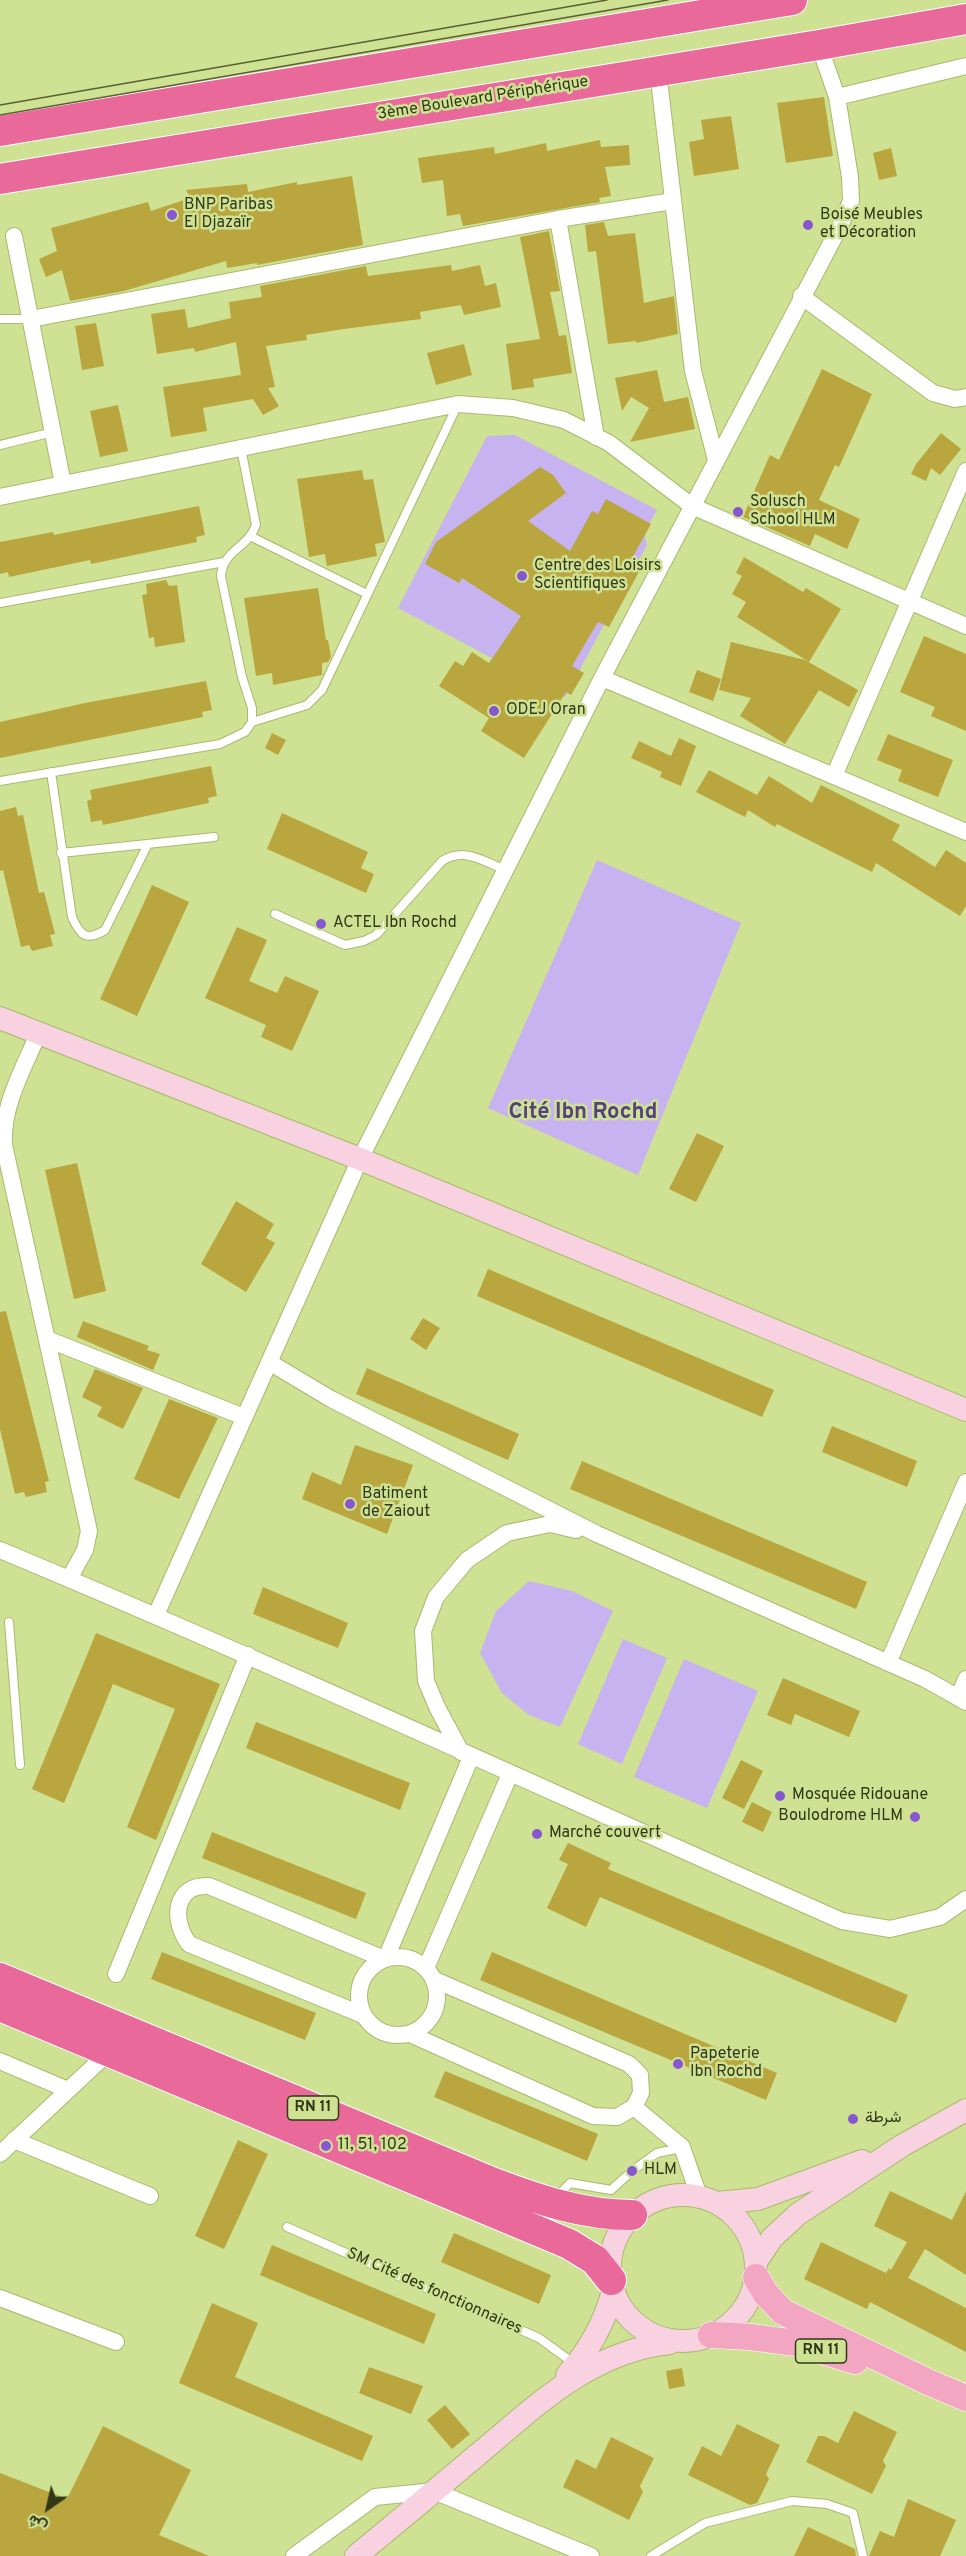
<!DOCTYPE html>
<html>
<head>
<meta charset="utf-8">
<style>
	body { margin:0 }
	#map { position:relative; width:966px; height:2556px; overflow:hidden; background:#cfe193; font-family:Overpass,Vazirmatn,sans-serif }
	canvas { display:block }
	.north { position:absolute; left:18px; top:2478px; width:60px; height:60px; -webkit-text-stroke:4px #cfe193; paint-order:stroke; rotate:214deg; font-size:16px; font-weight:700; line-height:24px; text-align:center; color:#313818 }
	.north::after { content:''; display:block; margin:auto; width:21px; height:27px; background:#313818; clip-path:polygon(50% 0,100% 100%,50% 72%,0 100%) }
</style>
</head>
<body>
<div id="map">
<canvas width="966" height="2556"></canvas>
<div class="north">ش</div>
</div>
<script>
const context = document.querySelector('canvas').getContext('2d');
context.lineJoin = 'round';
function paint(path, color) { context.fillStyle = color; context.fill(path, 'evenodd'); }
function trace(path, color, width, dash) { context.strokeStyle = color; context.lineWidth = width; context.lineCap = dash ? 'butt' : 'round'; context.setLineDash(dash || []); context.stroke(path); }
function write(font, color, halo, rows, align = 'center') {
  context.font = font + ' Overpass,Vazirmatn,sans-serif'; context.lineWidth = 5; context.setLineDash([]); context.textBaseline = 'middle'; context.strokeStyle = halo; context.fillStyle = color; for (const [text, x, y, turn = 0] of rows) {
    context.save(); context.translate(x, y); context.rotate((+turn || 0) * Math.PI / 180); context.textAlign = isNaN(turn) ? turn : align; if (halo) context.strokeText(text, 0, 0); context.fillText(text, 0, 0); context.restore();
  }
}
paint(new Path2D(`
	M 515,435 L 657,510 L 644,533 L 647,545 L 565,697 L 398,608 L 487,436 Z
	M 597,860 L 741,923 L 638,1175 L 488,1108 Z
	M 529,1581 L 572,1591 L 613,1611 L 560,1727 L 529,1715 L 502,1693 L 480,1653 L 496,1611 Z
	M 623,1639 L 667,1658 L 622,1764 L 578,1744 Z
	M 684,1659 L 758,1691 L 707,1808 L 634,1777 Z`), '#c6b3ef');
paint(new Path2D(`
	M 824,97 L 833,156 L 786,163 L 777,103 Z
	M 731,116 L 739,169 L 694,176 L 689,142 L 704,139 L 701,120 Z
	M 600,140 L 601,147 L 629,145 L 630,165 L 605,167 L 611,196 L 599,198 L 600,202 L 463,226 L 460,214 L 447,216 L 443,180 L 422,183 L 418,158 L 494,147 L 495,154 L 546,143 L 547,151 Z
	M 891,148 L 897,176 L 879,180 L 873,153 Z
	M 352,176 L 363,245 L 257,265 L 257,263 L 227,268 L 226,261 L 124,291 L 70,301 L 62,270 L 46,277 L 39,259 L 57,251 L 51,228 L 148,202 L 151,211 L 190,198 L 186,190 L 247,184 L 248,192 L 297,182 L 297,185 Z
	M 604,222 L 608,236 L 635,233 L 644,303 L 674,296 L 678,334 L 636,343 L 636,341 L 608,344 L 596,251 L 588,252 L 585,225 Z
	M 549,231 L 560,291 L 550,292 L 559,336 L 566,335 L 572,373 L 533,379 L 534,387 L 512,390 L 506,344 L 540,339 L 520,237 Z
	M 451,265 L 452,271 L 480,265 L 485,286 L 496,283 L 501,307 L 464,315 L 461,305 L 420,312 L 421,319 L 344,329 L 306,335 L 307,340 L 266,346 L 275,387 L 268,388 L 279,406 L 263,415 L 253,399 L 203,408 L 207,431 L 171,437 L 163,387 L 241,375 L 236,342 L 195,352 L 194,348 L 157,354 L 151,314 L 185,309 L 188,328 L 231,318 L 229,302 L 262,297 L 260,286 L 366,266 L 368,276 Z
	M 96,323 L 104,366 L 82,370 L 75,326 Z
	M 464,344 L 472,375 L 436,385 L 427,353 Z
	M 822,369 L 872,394 L 839,467 L 835,465 L 819,500 L 860,519 L 847,549 L 815,534 L 810,546 L 743,517 L 770,455 L 779,460 Z
	M 657,370 L 664,402 L 688,397 L 695,429 L 630,442 L 649,408 L 631,397 L 622,411 L 615,378 Z
	M 118,405 L 128,451 L 100,457 L 90,411 Z
	M 941,433 L 961,449 L 940,475 L 931,468 L 926,481 L 911,474 L 916,464 Z
	M 540,467 L 553,475 L 566,493 L 528,521 L 570,551 L 592,511 L 598,514 L 606,499 L 651,524 L 630,562 L 641,568 L 609,627 L 598,622 L 572,666 L 584,673 L 571,695 L 566,692 L 524,758 L 481,731 L 489,718 L 439,686 L 455,661 L 463,666 L 472,652 L 489,663 L 521,616 L 462,578 L 459,583 L 425,564 L 436,542 Z
	M 362,470 L 364,480 L 373,479 L 385,542 L 375,544 L 377,556 L 327,566 L 325,554 L 309,557 L 297,479 Z
	M 199,506 L 205,535 L 196,537 L 197,542 L 91,564 L 90,560 L 9,577 L 8,572 L 0,574 L 0,542 L 53,532 L 54,535 Z
	M 744,557 L 803,592 L 806,588 L 841,609 L 809,662 L 737,617 L 746,602 L 732,594 L 742,576 L 736,573 Z
	M 166,580 L 169,586 L 177,585 L 185,642 L 155,647 L 154,637 L 149,638 L 142,595 L 147,594 L 146,584 Z
	M 318,588 L 326,640 L 328,640 L 331,657 L 328,662 L 322,663 L 322,675 L 273,685 L 272,673 L 256,676 L 244,598 Z
	M 924,636 L 966,654 L 966,731 L 931,716 L 935,707 L 900,692 Z
	M 731,642 L 805,660 L 858,690 L 849,707 L 819,690 L 785,744 L 740,716 L 751,698 L 719,690 Z
	M 697,670 L 721,679 L 713,701 L 689,692 Z
	M 206,681 L 212,710 L 202,712 L 203,717 L 0,758 L 0,722 L 85,703 Z
	M 272,733 L 286,740 L 278,755 L 265,748 Z
	M 888,734 L 953,760 L 938,797 L 898,781 L 902,770 L 877,760 Z
	M 679,738 L 696,746 L 681,786 L 660,777 L 662,772 L 631,758 L 639,741 L 671,756 Z
	M 211,766 L 217,796 L 208,798 L 209,803 L 103,825 L 102,820 L 91,822 L 87,801 L 92,799 L 90,790 Z
	M 709,770 L 757,795 L 769,776 L 812,803 L 821,785 L 900,825 L 892,840 L 935,867 L 946,850 L 966,863 L 966,906 L 960,916 L 876,863 L 872,872 L 777,824 L 775,827 L 748,810 L 745,817 L 696,792 Z
	M 16,807 L 18,816 L 23,815 L 39,893 L 44,892 L 55,934 L 50,935 L 53,946 L 32,951 L 29,945 L 21,947 L 3,870 L 0,871 L 0,811 Z
	M 282,813 L 368,852 L 361,868 L 374,874 L 366,893 L 267,849 Z
	M 152,885 L 189,902 L 137,1016 L 100,999 Z
	M 237,927 L 267,940 L 249,981 L 277,993 L 285,976 L 319,991 L 292,1051 L 261,1037 L 266,1025 L 205,998 Z
	M 697,1133 L 724,1146 L 696,1202 L 669,1189 Z
	M 77,1163 L 106,1291 L 74,1299 L 45,1170 Z
	M 236,1201 L 274,1224 L 266,1238 L 275,1243 L 246,1292 L 201,1264 Z
	M 488,1269 L 774,1390 L 762,1417 L 477,1296 Z
	M 6,1311 L 49,1481 L 45,1482 L 47,1492 L 26,1497 L 24,1492 L 15,1494 L 0,1429 L 0,1312 Z
	M 423,1318 L 440,1328 L 426,1350 L 410,1339 Z
	M 83,1321 L 149,1346 L 147,1350 L 160,1354 L 153,1370 L 77,1337 Z
	M 367,1368 L 519,1434 L 508,1460 L 356,1394 Z
	M 95,1369 L 143,1388 L 123,1429 L 97,1416 L 102,1407 L 82,1397 Z
	M 169,1399 L 218,1418 L 179,1499 L 134,1479 Z
	M 832,1426 L 917,1461 L 907,1487 L 822,1452 Z
	M 355,1445 L 413,1465 L 387,1534 L 302,1499 L 312,1472 L 341,1485 Z
	M 582,1461 L 867,1582 L 856,1609 L 570,1489 Z
	M 263,1587 L 348,1623 L 338,1648 L 253,1614 Z
	M 96,1633 L 220,1684 L 156,1840 L 127,1827 L 175,1709 L 113,1684 L 64,1803 L 32,1789 Z
	M 783,1678 L 860,1711 L 849,1737 L 795,1714 L 791,1725 L 767,1715 Z
	M 256,1722 L 410,1783 L 400,1810 L 246,1748 Z
	M 741,1760 L 763,1771 L 744,1809 L 722,1798 Z
	M 752,1802 L 772,1812 L 763,1832 L 742,1822 Z
	M 212,1832 L 366,1893 L 356,1919 L 202,1858 Z
	M 568,1843 L 611,1863 L 608,1869 L 908,1995 L 896,2023 L 600,1897 L 586,1927 L 547,1908 L 568,1864 L 559,1860 Z
	M 162,1952 L 316,2013 L 305,2040 L 151,1979 Z
	M 492,1952 L 777,2073 L 766,2100 L 480,1980 Z
	M 445,2071 L 598,2134 L 587,2161 L 434,2097 Z
	M 238,2140 L 268,2154 L 224,2249 L 195,2236 Z
	M 890,2191 L 952,2220 L 966,2191 L 966,2275 L 925,2249 L 908,2278 L 966,2308 L 966,2352 L 870,2302 L 867,2309 L 804,2279 L 821,2242 L 886,2273 L 889,2268 L 891,2270 L 907,2242 L 874,2226 Z
	M 454,2233 L 551,2275 L 539,2304 L 441,2262 Z
	M 272,2245 L 436,2314 L 424,2344 L 260,2275 Z
	M 212,2303 L 258,2323 L 235,2377 L 373,2436 L 362,2461 L 179,2383 Z
	M 369,2367 L 423,2386 L 411,2414 L 359,2393 Z
	M 682,2368 L 685,2386 L 669,2389 L 666,2371 Z
	M 445,2405 L 470,2434 L 452,2449 L 427,2420 Z
	M 854,2411 L 897,2432 L 883,2461 L 886,2466 L 872,2494 L 806,2462 L 818,2436 L 824,2436 L 838,2443 Z
	M 737,2424 L 780,2445 L 766,2474 L 769,2479 L 757,2503 L 750,2505 L 688,2475 L 702,2446 L 721,2456 Z
	M 103,2426 L 191,2470 L 159,2535 L 209,2556 L 0,2556 L 0,2473 L 67,2499 Z
	M 611,2437 L 654,2458 L 640,2486 L 643,2492 L 629,2520 L 563,2487 L 576,2459 L 596,2469 Z
	M 908,2499 L 956,2520 L 940,2556 L 869,2556 L 880,2531 L 894,2537 Z
	M 808,2527 L 855,2549 L 856,2556 L 794,2556 Z`), '#b9a63e');
const lane = new Path2D(`
	M 0,319 L 31,319
	M 0,445 L 53,432
	M 252,537 L 367,594
	M 0,603 L 224,562
	M 252,722 L 307,705 L 322,690 L 458,404
	M 51,772 L 72,917 C 80,935 86,942 105,930 L 148,844
	M 0,781 L 220,744 L 245,732 L 252,722 L 252,708 L 242,677 L 221,576 C 223,550 248,548 256,525 L 241,448
	M 61,853 L 214,837
	M 275,914 L 345,945 L 364,941 L 376,935 L 442,861 C 465,847 482,861 506,870
	M 9,1622 L 20,1765
	M 556,2198 L 570,2183 L 611,2190 L 632,2171 L 657,2153 L 681,2148
	M 287,2227 L 539,2338 L 576,2365
	M 651,2556 L 705,2523 L 792,2501 L 827,2504 L 853,2513 L 863,2556`);
const street = new Path2D(`
	M 658,71 L 693,371 L 716,460
	M 837,97 L 966,66
	M 558,219 L 596,437
	M 14,236 L 63,484
	M 801,296 L 933,393 L 955,399 L 966,397
	M 31,319 L 558,219 L 673,201
	M 0,497 L 458,404 L 513,408 L 564,420 L 609,443 L 692,506 L 966,626
	M 602,678 L 966,832
	M 834,776 L 966,471
	M 38,1034 C 23,1070 2,1105 4,1145 L 89,1531 L 85,1550 L 69,1579
	M 47,1339 L 244,1417
	M 269,1362 L 331,1399 L 597,1534 L 925,1679 L 966,1702
	M 0,1550 C 283,1668 561,1797 842,1921 L 890,1929 L 940,1917 L 966,1899
	M 156,1615 L 360,1159 L 602,678 L 839,228 L 851,201 L 850,177 L 837,97 L 819,45
	M 888,1663 L 966,1482
	M 959,1696 L 966,1679
	M 461,1752 L 437,1707 L 426,1681 L 423,1631 L 436,1597 L 467,1560 L 507,1533 L 550,1524 L 576,1530
	M359 1996a39 39 0 1 1 78 0a39 39 0 1 1-78 0Z
	M 386,1958 L 471,1757
	M 426,1968 L 510,1774
	M 116,1974 L 248,1655
	M 363,2015 L 189,1944 C 171,1920 174,1884 209,1886 L 384,1959
	M 410,2034 L 593,2116 L 617,2117 L 634,2107 L 641,2093 L 640,2075 L 629,2064 L 435,1980
	M 0,2061 L 68,2090
	M 634,2107 L 682,2147 L 699,2196
	M 14,2140 L 150,2196
	M 0,2154 L 109,2052
	M 0,2298 L 116,2342
	M 294,2556 L 375,2497 L 434,2491 L 591,2556`);
const secondary = new Path2D(`
	M 0,1018 L 360,1159 L 966,1410
	M610 2268a73 73 0 1 1 146 0a73 73 0 1 1-146 0Z
	M 717,2203 L 758,2199 L 862,2161
	M 756,2262 L 772,2238 L 798,2214 L 903,2145 L 966,2110
	M 567,2375 C 590,2350 604,2324 613,2291
	M 356,2556 C 396,2523 436,2490 476,2456 C 535,2407 590,2351 670,2343`);
const primary = new Path2D(`
	M 756,2277 L 766,2294 L 783,2312 L 928,2382 L 966,2398
	M 711,2335 L 750,2337 L 796,2343 L 855,2361`);
const highway = new Path2D(`
	M 0,131 L 792,0
	M 0,179 L 819,45 L 966,19
	M 0,1978 L 494,2183 C 539,2200 583,2215 632,2215
	M 0,2006 L 569,2244 L 595,2260 L 611,2280`);
trace(lane, '#a9b96d', 10);
trace(street, '#a9b96d', 18);
trace(secondary, '#a9b96d', 24);
trace(primary, '#fff', 27);
trace(highway, '#fff', 32);
trace(lane, '#fff', 8);
trace(street, '#fff', 16);
trace(secondary, '#f8d2e1', 22);
trace(primary, '#f2a6c2', 26);
trace(highway, '#e96a9a', 30);
trace(new Path2D(`
	M 0,105 L 607,0
	M 0,115 L 668,0`), '#576035', 1.5);
for (const [x, y, r, color] of [
	[172,215,6,"#8757d0"],
	[808,225,6,"#8757d0"],
	[738,512,6,"#8757d0"],
	[522,576,6,"#8757d0"],
	[494,711,6,"#8757d0"],
	[321,924,6,"#8757d0"],
	[350,1504,6,"#8757d0"],
	[780,1796,6,"#8757d0"],
	[915,1817,6,"#8757d0"],
	[537,1834,6,"#8757d0"],
	[678,2064,6,"#8757d0"],
	[853,2119,6,"#8757d0"],
	[326,2146,6,"#8757d0"],
	[632,2171,6,"#8757d0"]
]) { const dot = new Path2D(); dot.arc(x, y, r, 0, 2 * Math.PI); context.fillStyle = color; context.fill(dot); trace(dot, '#cfe193', 2); }
for (const [x, y, w] of [
	[313,2108,51],
	[821,2351,51]
]) { const box = new Path2D(); box.roundRect(x - w / 2, y - 12, w, 24, 4.5); context.fillStyle = '#cfe193'; context.fill(box); trace(box, '#313818', 1.5); }
write('bold 15px', '#313818', null, [
	["RN 11",313,2108],
	["RN 11",821,2351]
]);
write('16px', '#313818', '#cfe193', [
	["3ème Boulevard Périphérique",483,99,-9],
	["SM Cité des fonctionnaires",434,2292,24]
]);
write('16px', '#313818', '#cfe193', [
	["BNP Paribas",184,206],
	["El Djazaïr",184,224],
	["Boisé Meubles",820,216],
	["et Décoration",820,234],
	["Solusch",750,503],
	["School HLM",750,521],
	["Centre des Loisirs",534,567],
	["Scientifiques",534,585],
	["ODEJ Oran",506,711],
	["ACTEL Ibn Rochd",333,924],
	["Batiment",362,1495],
	["de Zaiout",362,1513],
	["Mosquée Ridouane",792,1796],
	["Boulodrome HLM",903,1817,"right"],
	["Marché couvert",549,1834],
	["Papeterie",690,2055],
	["Ibn Rochd",690,2073],
	["شرطة",865,2119],
	["11, 51, 102",338,2146],
	["HLM",644,2171]
], 'left');
write('bold 22px', '#56407d', '#cfe193', [
	["Cité Ibn Rochd",583,1114]
]);
</script>
</body>
</html>
